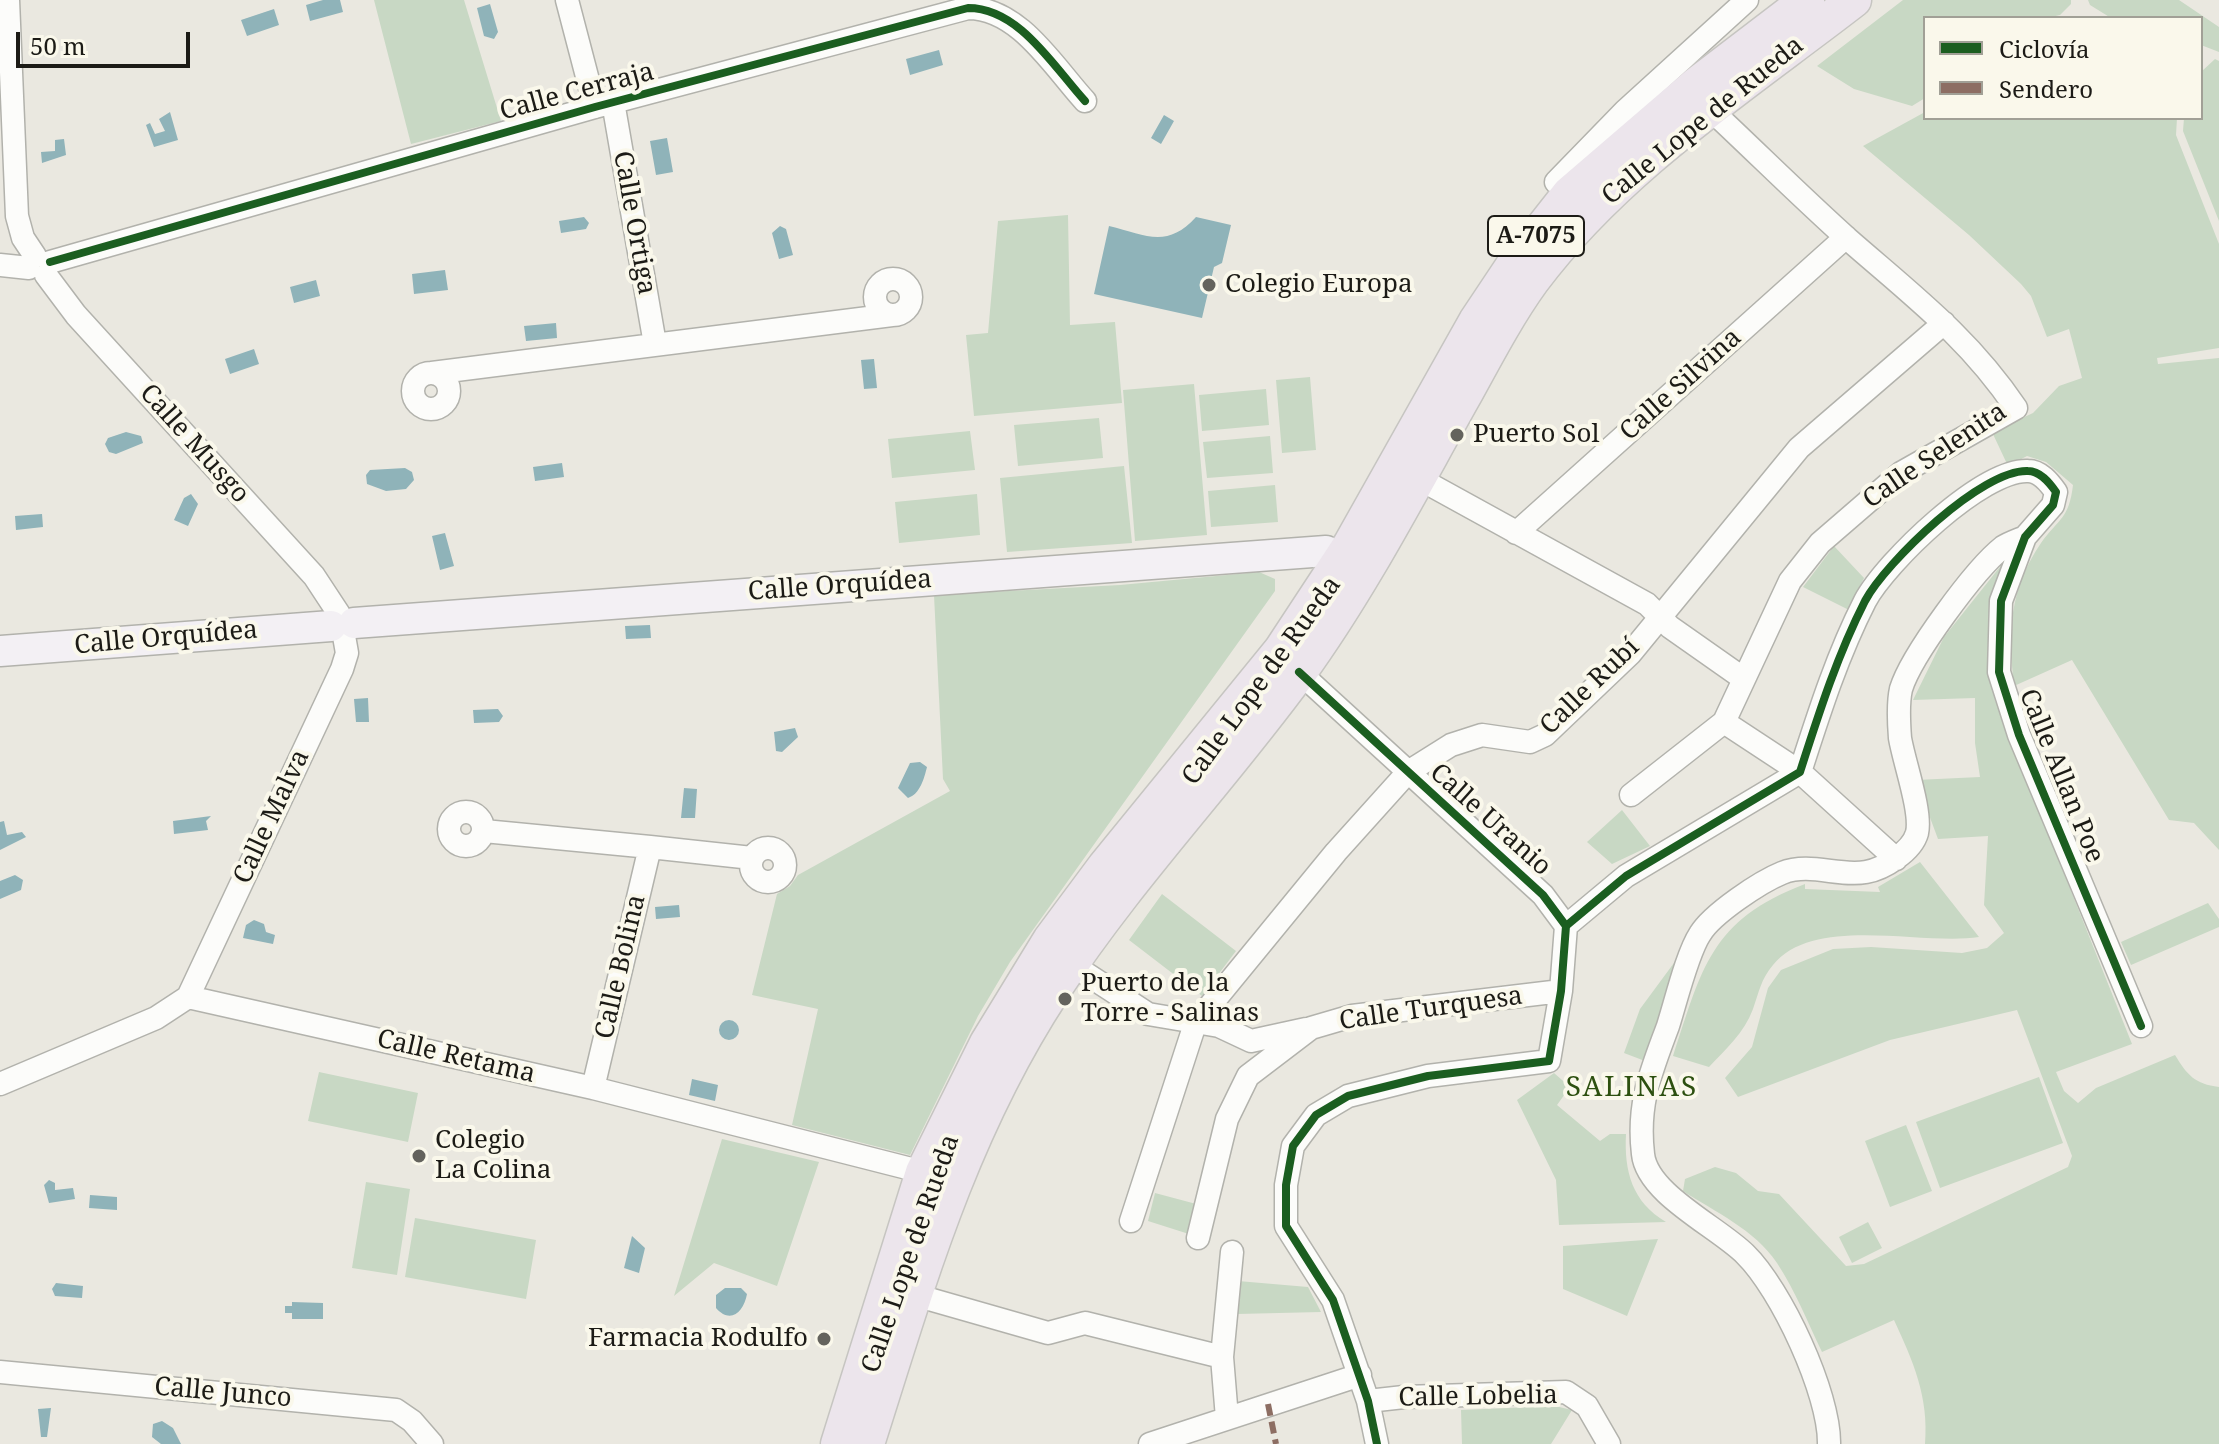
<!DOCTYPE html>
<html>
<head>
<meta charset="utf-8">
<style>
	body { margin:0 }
	#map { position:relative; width:2219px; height:1444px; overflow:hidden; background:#eae8e0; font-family:"Noto Serif",serif }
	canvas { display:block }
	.legend { position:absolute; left:1923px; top:16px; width:280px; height:104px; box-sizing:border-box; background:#faf8eb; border:2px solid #a1a096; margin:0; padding:10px 14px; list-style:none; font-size:24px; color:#1c1b16 }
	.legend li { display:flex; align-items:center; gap:16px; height:40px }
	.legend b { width:40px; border:2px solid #a1a096 }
	.scale { position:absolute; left:16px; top:32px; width:174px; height:36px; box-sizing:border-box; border:4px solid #1c1b16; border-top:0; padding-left:10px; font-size:24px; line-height:28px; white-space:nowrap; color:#1c1b16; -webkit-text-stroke:6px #faf8eb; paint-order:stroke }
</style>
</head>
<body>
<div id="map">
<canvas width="2219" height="1444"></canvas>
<ul class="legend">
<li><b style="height:10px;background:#1b5e20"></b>Ciclovía</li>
<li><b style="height:10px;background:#8d6e63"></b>Sendero</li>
</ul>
<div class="scale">50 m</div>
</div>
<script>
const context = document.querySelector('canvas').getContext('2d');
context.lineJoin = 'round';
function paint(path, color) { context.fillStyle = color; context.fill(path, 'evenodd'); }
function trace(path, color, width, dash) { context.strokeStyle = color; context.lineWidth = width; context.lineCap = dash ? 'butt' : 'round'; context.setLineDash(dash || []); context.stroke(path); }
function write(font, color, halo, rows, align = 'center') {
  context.font = font + ' "Noto Serif",serif'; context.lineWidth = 8; context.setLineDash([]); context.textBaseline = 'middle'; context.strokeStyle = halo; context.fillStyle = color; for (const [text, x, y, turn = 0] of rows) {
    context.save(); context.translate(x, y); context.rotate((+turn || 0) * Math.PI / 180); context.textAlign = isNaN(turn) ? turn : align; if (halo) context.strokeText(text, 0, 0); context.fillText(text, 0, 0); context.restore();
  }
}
paint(new Path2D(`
	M 374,0 L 464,0 L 501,121 L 411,144 Z
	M 1903,0 L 2071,0 L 2071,4 L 2060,15 L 2047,18 L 1925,18 L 1925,98 L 1912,106 L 1854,89 L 1817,66 Z
	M 2088,0 L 2179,0 L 2219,27 L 2219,52 L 2201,45 L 2201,18 L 2111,18 L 2090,5 Z
	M 2215,59 L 2219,61 L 2219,221 L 2183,131 L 2184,118 L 2201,118 L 2201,72 Z
	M 1925,112 L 1925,118 L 2177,118 L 2176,135 L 2219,244 L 2219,348 L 2157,358 L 2158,364 L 2219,358 L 2219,850 L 2194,823 L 2169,820 L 2072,660 L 2014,686 C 2008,631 2009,590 2041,543 C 2059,518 2069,519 2073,485 L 2046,462 L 2027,456 L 2008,466 L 1992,432 L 2033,413 L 2059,386 L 2082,378 L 2069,329 L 2047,337 L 2031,296 L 2021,284 L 1969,235 L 1863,146 Z
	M 1068,215 L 1070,325 L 1115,322 L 1122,403 L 974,416 L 966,335 L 988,333 L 998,221 Z
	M 1310,377 L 1316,450 L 1282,453 L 1276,380 Z
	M 1194,384 L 1207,535 L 1135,541 L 1123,390 Z
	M 1266,389 L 1269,425 L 1202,431 L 1199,395 Z
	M 1099,418 L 1103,458 L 1018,466 L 1014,425 Z
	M 970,431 L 975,470 L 892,478 L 888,439 Z
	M 1270,436 L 1273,473 L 1207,478 L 1203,442 Z
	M 1124,466 L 1132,543 L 1007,552 L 1000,478 Z
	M 1275,485 L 1278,522 L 1211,527 L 1208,491 Z
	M 977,494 L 980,535 L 899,543 L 895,502 Z
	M 1834,546 L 1864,578 L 1849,610 L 1803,587 Z
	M 2003,563 C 1986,620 1986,641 1995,700 L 2132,1044 L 2056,1072 L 2064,1091 L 2078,1103 L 2096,1088 L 2175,1055 C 2187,1075 2195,1084 2219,1087 L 2219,1444 L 1925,1444 C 1929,1397 1913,1361 1894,1320 L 1822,1352 C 1808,1323 1795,1290 1777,1263 C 1754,1229 1715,1212 1683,1191 L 1685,1179 L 1715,1167 L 1736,1173 L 1758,1191 L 1779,1194 L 1846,1266 L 1864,1264 L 2068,1167 L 2072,1156 L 2017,1010 L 1890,1040 L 1738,1097 L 1725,1078 L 1752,1047 L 1768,988 L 1781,970 L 1833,949 L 1871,947 L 1962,953 L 1987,948 L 2004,933 L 1984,905 L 1988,836 L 1938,839 L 1916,780 L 1980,777 L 1975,743 L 1975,698 L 1913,700 L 1944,637 Z
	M 1259,572 L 1275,579 L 1275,591 L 1010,962 L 978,1016 L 910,1155 L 792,1125 L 818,1009 L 752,995 L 777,894 L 790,886 L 798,875 L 950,791 L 943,779 L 934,595 L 1120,585 Z
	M 1622,810 L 1650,846 L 1612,864 L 1587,842 Z
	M 1920,862 L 1979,937 C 1922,946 1814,914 1773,965 C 1761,979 1759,992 1753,1009 C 1744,1033 1726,1049 1709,1067 L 1673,1056 C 1702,969 1710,920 1805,884 L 1805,889 L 1880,892 L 1878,887 Z
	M 1162,894 L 1236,951 L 1202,996 L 1129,940 Z
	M 2208,903 L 2219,919 L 2219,927 L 2131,965 L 2121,942 Z
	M 1682,952 L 1645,1061 L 1624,1053 L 1640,1009 Z
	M 319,1072 L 418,1093 L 408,1142 L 308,1121 Z
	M 1554,1073 L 1570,1087 L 1557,1105 L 1600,1141 L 1610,1134 L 1626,1134 C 1624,1171 1632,1202 1666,1222 L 1559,1225 L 1556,1180 L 1517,1100 Z
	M 2039,1077 L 2063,1143 L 1940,1188 L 1916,1122 Z
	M 1906,1125 L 1932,1191 L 1890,1207 L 1865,1141 Z
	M 722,1139 L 819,1162 L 777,1286 L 714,1263 L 674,1296 Z
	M 366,1182 L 410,1189 L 397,1275 L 352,1268 Z
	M 1155,1193 L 1200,1205 L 1192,1235 L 1148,1221 Z
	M 415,1218 L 536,1240 L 526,1299 L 405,1277 Z
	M 1868,1222 L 1882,1248 L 1852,1263 L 1839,1237 Z
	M 1658,1239 L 1627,1316 L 1563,1289 L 1563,1246 Z
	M 1238,1281 L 1308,1287 L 1321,1312 L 1237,1314 Z
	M 1555,1406 L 1572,1410 L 1551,1444 L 1462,1444 L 1461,1410 Z`), '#c8d8c4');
paint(new Path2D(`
	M 323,0 L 340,0 L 343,12 L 310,21 L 306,5 Z
	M 490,4 L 498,32 L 494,39 L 484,36 L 477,8 Z
	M 274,9 L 279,25 L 247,36 L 241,20 Z
	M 939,50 L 943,65 L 910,75 L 906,59 Z
	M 170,112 L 178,140 L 154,147 L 146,125 L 150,123 L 155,134 L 165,131 L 159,119 Z
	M 1164,115 L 1174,121 L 1161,144 L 1151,138 Z
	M 667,138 L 673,172 L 656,175 L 650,141 Z
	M 64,139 L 66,155 L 42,163 L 41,152 L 55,151 L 55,140 Z
	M 584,217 L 589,223 L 586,229 L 561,233 L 559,221 Z
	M 1196,217 L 1231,225 L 1222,263 L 1214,267 L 1202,318 L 1094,294 L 1109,226 C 1146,235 1167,249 1196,217 Z
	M 780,226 L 786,229 L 793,255 L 779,259 L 772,233 Z
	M 445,270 L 448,290 L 414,294 L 412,274 Z
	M 316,280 L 320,296 L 294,303 L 290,287 Z
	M 556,323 L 557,338 L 526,341 L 524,326 Z
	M 254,349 L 259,364 L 230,374 L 225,359 Z
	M 874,359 L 877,388 L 864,389 L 861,360 Z
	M 126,432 L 141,436 L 143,443 L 116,454 L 109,452 L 105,444 L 108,438 Z
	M 562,463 L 564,477 L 535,481 L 533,467 Z
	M 405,468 L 412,472 L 414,480 L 406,489 L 386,491 L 367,484 L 366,475 L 370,470 Z
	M 191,494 L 198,504 L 188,526 L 174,520 L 184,498 Z
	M 42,514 L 43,527 L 16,530 L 15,516 Z
	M 445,533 L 454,566 L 440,570 L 432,536 Z
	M 650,625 L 651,638 L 626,639 L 625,626 Z
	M 368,698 L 369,722 L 356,722 L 354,699 Z
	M 498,709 L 503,716 L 499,722 L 474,723 L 473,710 Z
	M 795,728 L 798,737 L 782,752 L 776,751 L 774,732 Z
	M 920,762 L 927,767 C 924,779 920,794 908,798 L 898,788 L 910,763 Z
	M 684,788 L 697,789 L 695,818 L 681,818 Z
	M 211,816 L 206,821 L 208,830 L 174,834 L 173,821 Z
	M 4,821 L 7,835 L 22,832 L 26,837 L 0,850 L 0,822 Z
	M 15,875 L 23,880 L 21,890 L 0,899 L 0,881 Z
	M 679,905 L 680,917 L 656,919 L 655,907 Z
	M 254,920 L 264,924 L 266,932 L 275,935 L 273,944 L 243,938 L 246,925 Z
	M719 1030a10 10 0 1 1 20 0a10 10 0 1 1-20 0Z
	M 692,1079 L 718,1085 L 715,1101 L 689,1095 Z
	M 49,1180 L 55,1183 L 55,1190 L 73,1188 L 75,1199 L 49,1203 L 44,1185 Z
	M 90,1195 L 117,1197 L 117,1210 L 89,1208 Z
	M 632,1236 L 645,1248 L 639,1273 L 624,1268 Z
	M 56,1283 L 83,1286 L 82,1298 L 55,1296 L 52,1289 Z
	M 725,1288 L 741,1288 L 747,1294 C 744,1311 731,1325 716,1308 L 716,1295 Z
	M 292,1302 L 323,1303 L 323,1319 L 292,1319 L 292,1313 L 285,1313 L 285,1306 L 292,1306 Z
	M 51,1408 L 47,1437 L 41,1437 L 38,1409 Z
	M 162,1421 L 173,1428 L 181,1444 L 161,1444 L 152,1437 L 153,1424 Z`), '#8fb3b9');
const street = new Path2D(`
	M 8,0 L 17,216 L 23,238 L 35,256
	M 567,0 L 595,107
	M 613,102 L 655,344
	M 1556,182 L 1625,111 L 1747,0
	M 50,262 L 595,107 L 968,8 C 1019,8 1053,66 1085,101
	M 0,265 L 29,268
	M 46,275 L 76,315 L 314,576 L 339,614
	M875 297a18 18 0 1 1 36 0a18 18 0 1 1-36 0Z
	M413 391a18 18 0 1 1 36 0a18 18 0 1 1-36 0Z
	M 432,373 L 892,315
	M 1418,478 L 1647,604 L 1670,627 L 1744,679
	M 1516,533 L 1846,237
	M 1299,672 L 1543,895 L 1566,926 L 1561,991 L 1549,1061 L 1428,1076 L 1348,1096 L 1316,1115 L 1293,1146 L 1286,1185 L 1286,1226 L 1333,1300 L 1368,1401 L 1377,1444
	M 1724,722 L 1800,772 L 1896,859
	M 1631,795 L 1724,722 L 1790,581 L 1820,543 L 1901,473 L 2016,408 C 1969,338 1912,295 1849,240 C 1802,198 1757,153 1711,110
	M449 829a17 17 0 1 1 34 0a17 17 0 1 1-34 0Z
	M 484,831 L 650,847 L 593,1088
	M 650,847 L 752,858
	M751 865a17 17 0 1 1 34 0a17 17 0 1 1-34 0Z
	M 1566,926 L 1626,876 L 1800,772 C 1819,713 1837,656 1865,601 C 1886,562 1982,469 2028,471 C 2040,471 2049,482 2056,492 L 2053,505 L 2025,537 L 2001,601 L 1999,672 L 2019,735 L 2141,1026
	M 1071,964 L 1148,1014 L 1219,1026 L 1251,1041 L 1306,1029
	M 188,997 L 342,669 L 347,653 L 344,636
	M 0,1084 L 156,1018 L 188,997 L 593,1088 L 923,1172
	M 1131,1221 L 1195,1024 L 1336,852 L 1408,772 L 1451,745 L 1482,735 L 1530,742 L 1545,735 L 1630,654 L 1799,448 L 1944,323
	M 1198,1238 L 1227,1119 L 1248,1076 L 1311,1028 L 1352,1016 L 1561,991
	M 915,1295 L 1048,1333 L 1085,1323 L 1222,1357
	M 0,1372 L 396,1410 L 412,1421 L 432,1444
	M 1368,1401 L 1404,1397 L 1566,1392 L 1587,1406 L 1609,1444
	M 1227,1418 L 1222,1357 L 1232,1252
	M 1150,1444 L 1360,1375
	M 1829,1444 C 1830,1394 1781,1289 1745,1254 C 1718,1227 1647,1194 1643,1154 C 1637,1103 1651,1072 1668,1026 C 1676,1001 1687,954 1700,934 C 1712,914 1760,882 1782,873 C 1810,862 1839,877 1866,872 C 1884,869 1912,851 1917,833 C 1922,812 1904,762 1900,738 C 1899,725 1898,702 1901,689 C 1911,656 1975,569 2003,547 C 2009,543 2018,540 2025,537`);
const secondary = new Path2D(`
	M 354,623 L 1326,551
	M 0,651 L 331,626`);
const primary = new Path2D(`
	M 838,1444 L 923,1172 L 987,1043 L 1050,940 L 1105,866 L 1281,650 L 1350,545 L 1476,321 L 1514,264 L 1569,194 L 1697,84 L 1807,0
	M 867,1444 C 918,1284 960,1133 1053,991 C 1126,879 1220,781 1299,673 C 1362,586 1411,490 1464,396 C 1485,358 1506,317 1532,281 C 1617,167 1743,86 1854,0`);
trace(street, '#b2b2ac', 25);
trace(secondary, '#b2b2ac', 33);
trace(primary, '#c6c5c1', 37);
trace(street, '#fcfcfa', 22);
trace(secondary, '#f3f0f4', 30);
trace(primary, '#ece5ec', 34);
trace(new Path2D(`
	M 1268,1404 L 1276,1444`), '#8d6e63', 6, [12, 6]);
trace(new Path2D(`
	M 50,262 L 595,107 L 968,8 C 1019,8 1053,66 1085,101
	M 1299,672 L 1543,895 L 1566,926 L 1561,991 L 1549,1061 L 1428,1076 L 1348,1096 L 1316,1115 L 1293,1146 L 1286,1185 L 1286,1226 L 1333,1300 L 1368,1401 L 1377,1444
	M 1566,926 L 1626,876 L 1800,772 C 1819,713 1837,656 1865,601 C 1886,562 1982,469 2028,471 C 2040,471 2049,482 2056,492 L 2053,505 L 2025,537 L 2001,601 L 1999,672 L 2019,735 L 2141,1026`), '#1b5e20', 8);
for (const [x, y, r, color] of [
	[1209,285,8,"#64635d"],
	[1457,435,8,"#64635d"],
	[1065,999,8,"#64635d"],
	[419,1156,8,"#64635d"],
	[824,1339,8,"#64635d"]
]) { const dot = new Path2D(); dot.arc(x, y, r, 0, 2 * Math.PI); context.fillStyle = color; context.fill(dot); trace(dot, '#faf8eb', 3); }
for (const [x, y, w] of [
	[1536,236,96]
]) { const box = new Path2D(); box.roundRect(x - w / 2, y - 20, w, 40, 6); context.fillStyle = '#faf8eb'; context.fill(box); trace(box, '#1c1b16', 2); }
write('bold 24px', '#1c1b16', null, [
	["A-7075",1536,236]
]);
write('26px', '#1c1b16', '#faf8eb', [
	["Calle Cerraja",577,92,-15],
	["Calle Lope de Rueda",1703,121,-39],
	["Calle Ortiga",634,223,80],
	["Calle Silvina",1681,385,-42],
	["Calle Musgo",194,444,48],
	["Calle Selenita",1935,456,-34],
	["Calle Orquídea",840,586,-4],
	["Calle Orquídea",166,638,-5],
	["Calle Lope de Rueda",1262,681,-54],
	["Calle Rubí",1590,687,-44],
	["Calle Allan Poe",2061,776,68],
	["Calle Malva",272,817,-65],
	["Calle Uranio",1490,820,42],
	["Calle Bolina",621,967,-77],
	["Calle Turquesa",1431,1009,-8],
	["Calle Retama",456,1057,13],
	["Calle Lope de Rueda",911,1254,-71],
	["Calle Junco",223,1393,5],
	["Calle Lobelia",1478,1397,-1]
]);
write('26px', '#1c1b16', '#faf8eb', [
	["Colegio Europa",1225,285],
	["Puerto Sol",1473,435],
	["Puerto de la",1081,984],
	["Torre - Salinas",1081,1014],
	["Colegio",435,1141],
	["La Colina",435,1171],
	["Farmacia Rodulfo",808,1339,"right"]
], 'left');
context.letterSpacing = '2px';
write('28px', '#2d5010', '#faf8eb', [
	["SALINAS",1632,1088]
]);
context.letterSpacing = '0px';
</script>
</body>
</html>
